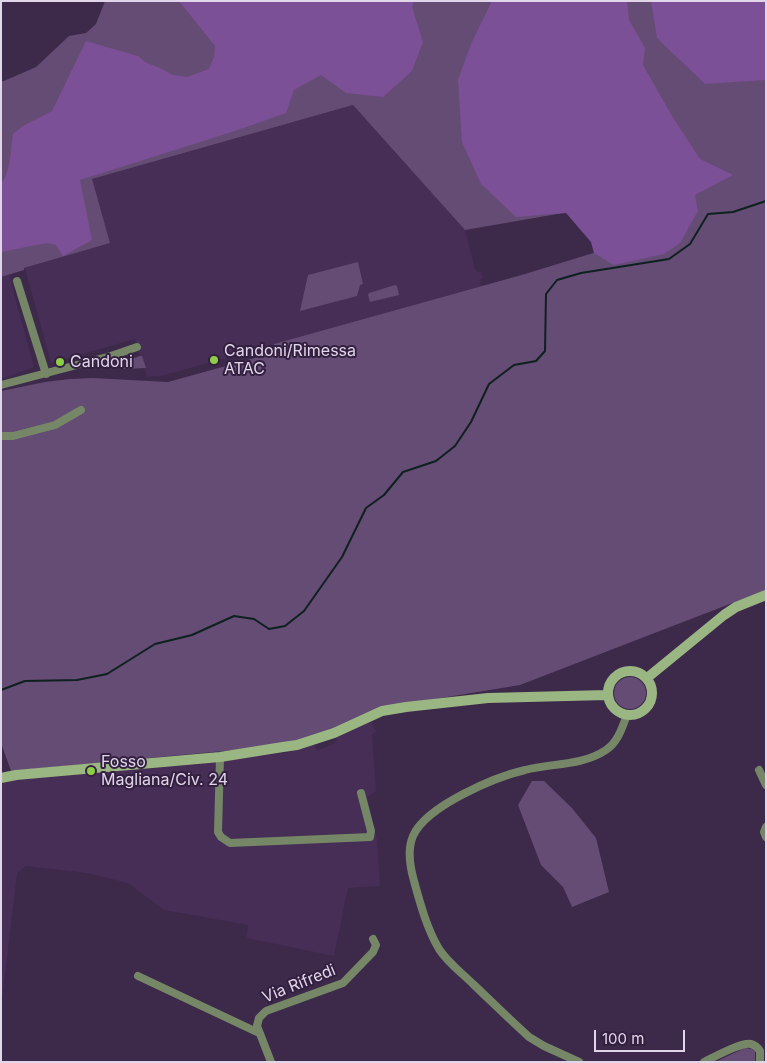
<!DOCTYPE html>
<html>
<head>
<meta charset="utf-8">
<style>
	body { margin:0 }
	#map { position:relative; width:767px; height:1063px; overflow:hidden; background:#3d294a; font-family:Inter,sans-serif }
	canvas { display:block }
	.frame { position:absolute; inset:0; border:2px solid #e1d5ea; pointer-events:none }
	.scale { position:absolute; left:594px; top:1030px; width:91px; height:22px; box-sizing:border-box; border:2px solid #e1d5ea; border-top:0; padding-left:6px; font-size:15px; line-height:18px; white-space:nowrap; color:#e1d5ea; -webkit-text-stroke:4px #331f3f; paint-order:stroke }
</style>
</head>
<body>
<div id="map">
<canvas width="767" height="1063"></canvas>
<div class="frame"></div>
<div class="scale">100 m</div>
</div>
<script>
const context = document.querySelector('canvas').getContext('2d');
context.lineJoin = 'round';
function paint(path, color) { context.fillStyle = color; context.fill(path, 'evenodd'); }
function trace(path, color, width, dash) { context.strokeStyle = color; context.lineWidth = width; context.lineCap = dash ? 'butt' : 'round'; context.setLineDash(dash || []); context.stroke(path); }
function write(font, color, halo, rows, align = 'center') {
  context.font = font + ' Inter,sans-serif'; context.lineWidth = 4; context.setLineDash([]); context.textBaseline = 'middle'; context.strokeStyle = halo; context.fillStyle = color; for (const [text, x, y, turn = 0] of rows) {
    context.save(); context.translate(x, y); context.rotate((+turn || 0) * Math.PI / 180); context.textAlign = isNaN(turn) ? turn : align; if (halo) context.strokeText(text, 0, 0); context.fillText(text, 0, 0); context.restore();
  }
}
paint(new Path2D(`
	M 353,105 L 465,230 L 475,269 L 478,272 L 481,272 L 483,278 L 480,280 L 481,286 L 165,375 L 147,377 L 135,339 L 51,363 L 25,268 L 106,243 L 92,179 Z
	M 9,275 L 34,367 L 1,379 L 1,277 Z
	M 370,721 L 376,731 L 372,735 L 376,791 L 367,797 L 377,840 L 380,886 L 348,888 L 334,956 L 247,938 L 248,925 L 164,910 L 128,883 L 87,873 L 26,866 L 17,873 L 1,1009 L 1,784 L 13,780 L 286,753 L 314,745 L 317,751 L 337,742 L 336,736 Z`), '#472e56');
paint(new Path2D(`
	M 105,1 L 766,1 L 766,590 L 520,685 L 393,706 L 305,741 L 277,746 L 11,771 L 1,743 L 1,391 L 45,382 L 70,379 L 93,378 L 168,382 L 273,353 L 274,344 L 525,274 L 603,250 L 569,212 L 465,230 L 353,105 L 92,179 L 110,243 L 24,268 L 24,270 L 1,277 L 1,81 L 4,81 L 36,67 L 69,36 L 86,33 L 96,24 Z
	M 358,262 L 363,284 L 360,285 L 357,296 L 300,311 L 308,275 Z
	M 395,285 L 397,286 L 399,295 L 370,302 L 368,295 L 369,293 Z
	M 140,356 L 142,356 L 146,368 L 124,369 L 120,366 L 122,362 Z
	M614 693a16 16 0 1 1 32 0a16 16 0 1 1-32 0Z
	M 532,781 L 544,781 L 572,808 L 596,838 L 609,892 L 572,907 L 563,887 L 541,865 L 518,805 Z
	M 745,1048 L 752,1049 L 755,1051 L 755,1062 L 715,1062 Z`), '#644c74');
paint(new Path2D(`
	M 179,1 L 414,1 L 412,7 L 423,42 L 412,71 L 383,97 L 346,93 L 321,75 L 294,90 L 286,113 L 235,131 L 80,180 L 92,240 L 63,256 L 56,245 L 48,243 L 36,245 L 1,252 L 1,183 C 10,176 11,146 13,134 L 23,126 L 52,111 L 86,41 L 138,56 L 145,62 L 162,69 L 173,75 L 187,77 L 209,69 L 214,57 L 215,46 Z
	M 492,1 L 627,1 L 629,20 L 645,48 L 643,65 L 672,116 L 700,159 L 733,175 L 695,195 L 698,211 L 680,243 L 664,254 L 614,265 L 594,253 L 591,242 L 566,213 L 516,217 L 481,184 L 462,142 L 458,80 L 471,44 Z
	M 651,1 L 766,1 L 766,80 L 705,84 L 657,38 Z`), '#7c5096');
trace(new Path2D(`
	M 1,690 L 25,681 L 77,680 L 107,674 L 155,644 L 192,635 L 234,616 L 254,619 L 269,629 L 285,626 L 304,611 L 342,557 L 366,508 L 384,495 L 403,472 L 436,461 L 455,446 L 471,422 L 489,384 L 514,365 L 536,361 L 545,351 L 546,294 L 557,280 L 581,273 L 669,259 L 690,244 L 708,214 L 733,212 L 766,201`), '#0f2020', 2);
trace(new Path2D(`
	M 17,281 L 46,374
	M 1,385 L 111,356 L 137,347
	M 1,436 L 13,436 L 55,425 L 81,410
	M 220,757 L 218,832 L 221,837 L 230,843 L 370,837 L 371,831 L 361,793
	M 759,770 L 766,785
	M 766,827 L 764,832 L 766,837
	M 138,976 L 259,1033
	M 271,1062 L 257,1026 L 259,1018 L 266,1011 L 343,983 L 373,952 L 376,945 L 373,939
	M 579,1062 L 544,1046 L 529,1037 C 510,1020 492,1002 473,984 C 462,973 448,963 439,949 C 427,929 420,903 414,881 C 410,867 407,850 413,836 C 426,806 495,777 525,770 C 552,763 582,766 606,750 C 618,742 622,728 627,715
	M 704,1062 C 714,1057 741,1042 751,1044 C 755,1045 758,1048 760,1051 L 760,1062`), '#758766', 8);
trace(new Path2D(`
	M608 693a22 22 0 1 1 44 0a22 22 0 1 1-44 0Z
	M 647,678 L 724,615 L 736,607 L 766,595
	M 1,778 L 16,775 L 220,757 L 283,747 L 297,745 L 334,733 L 382,711 L 406,707 L 488,698 L 607,695`), '#9ab682', 10);
for (const [x, y, r, color] of [
	[214,360,5,"#8cce45"],
	[60,362,5,"#8cce45"],
	[91,771,5,"#8cce45"]
]) { const dot = new Path2D(); dot.arc(x, y, r, 0, 2 * Math.PI); context.fillStyle = color; context.fill(dot); trace(dot, '#331f3f', 2); }
write('16px', '#e1d5ea', '#331f3f', [
	["Candoni/Rimessa",224,351],
	["ATAC",224,369],
	["Candoni",70,362],
	["Fosso",101,762],
	["Magliana/Civ. 24",101,780]
], 'left');
write('16px', '#e1d5ea', '#331f3f', [
	["Via Rifredi",299,984,-22]
]);
</script>
</body>
</html>
